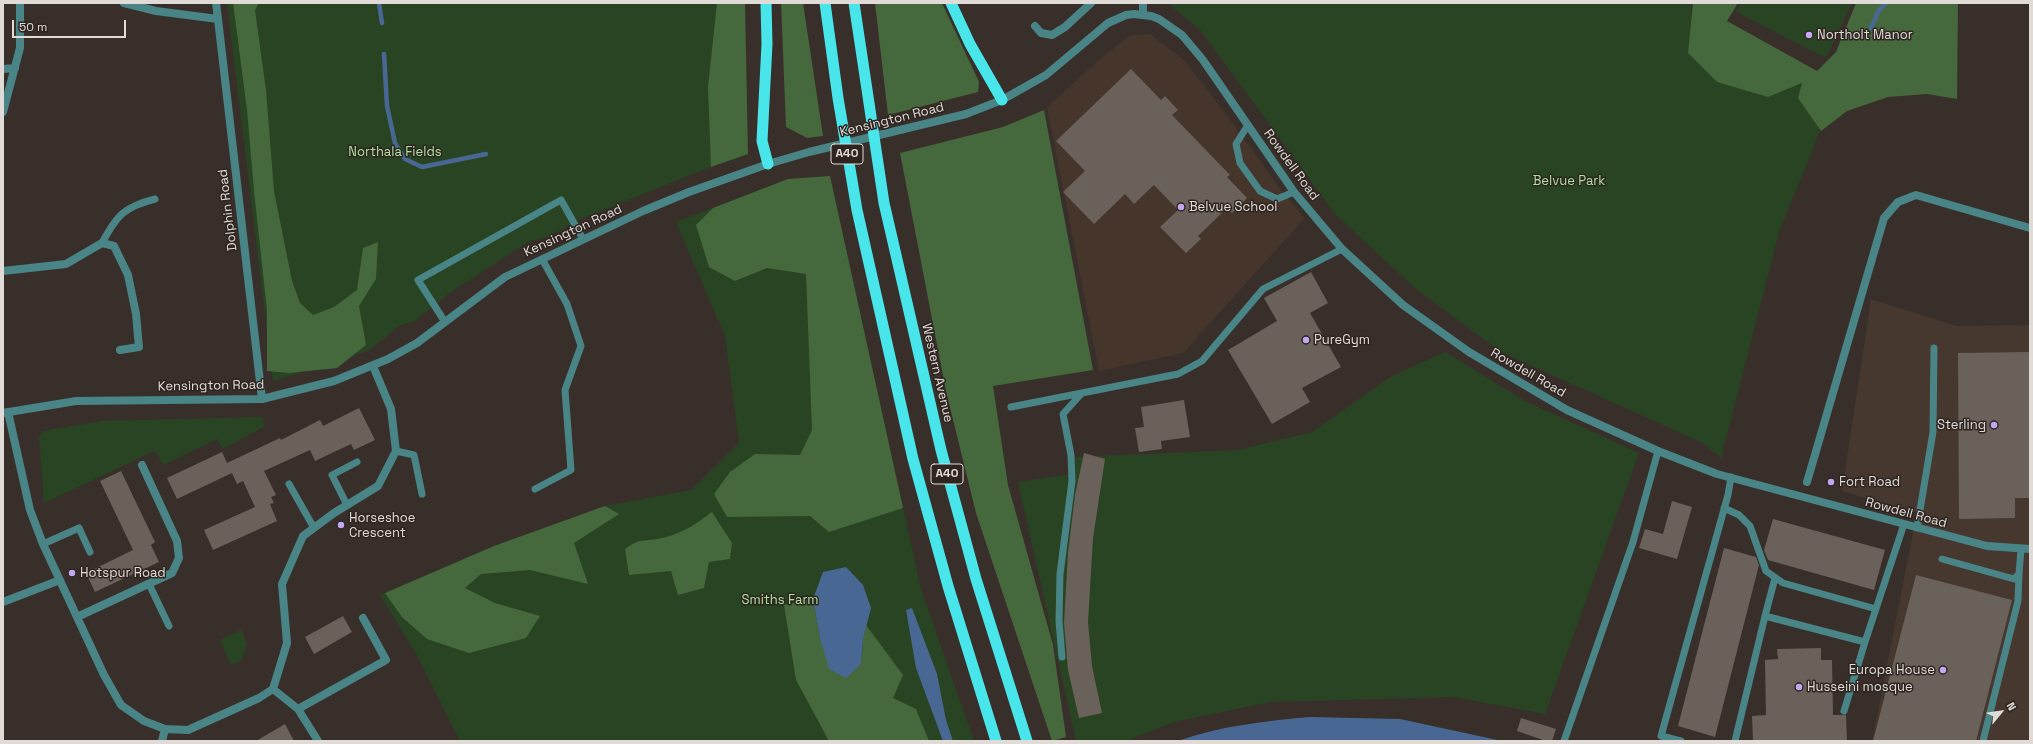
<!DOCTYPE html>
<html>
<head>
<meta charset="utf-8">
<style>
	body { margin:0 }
	#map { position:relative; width:2033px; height:744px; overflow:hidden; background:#382f2a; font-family:"Space Grotesk",sans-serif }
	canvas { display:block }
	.frame { position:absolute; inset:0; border:4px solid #e1dbd8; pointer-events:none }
	.north { position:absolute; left:1981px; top:692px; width:40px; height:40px; -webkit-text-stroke:3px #2e2520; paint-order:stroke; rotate:61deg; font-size:11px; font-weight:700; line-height:16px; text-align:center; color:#e1dbd8 }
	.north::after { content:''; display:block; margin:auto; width:14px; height:18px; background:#e1dbd8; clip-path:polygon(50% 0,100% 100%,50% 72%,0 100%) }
	.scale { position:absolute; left:12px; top:20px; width:114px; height:18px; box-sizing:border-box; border:2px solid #e1dbd8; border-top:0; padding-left:5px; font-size:12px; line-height:14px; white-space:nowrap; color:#e1dbd8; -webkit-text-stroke:3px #2e2520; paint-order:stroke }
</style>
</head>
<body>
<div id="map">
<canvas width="2033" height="744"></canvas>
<div class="frame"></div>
<div class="north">N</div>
<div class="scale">50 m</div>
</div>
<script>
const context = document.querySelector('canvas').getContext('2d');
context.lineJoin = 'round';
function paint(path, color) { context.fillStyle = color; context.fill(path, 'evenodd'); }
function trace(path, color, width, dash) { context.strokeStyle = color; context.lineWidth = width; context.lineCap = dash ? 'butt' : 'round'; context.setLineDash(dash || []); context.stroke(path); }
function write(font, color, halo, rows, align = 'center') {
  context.font = font + ' "Space Grotesk",sans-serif'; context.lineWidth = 3; context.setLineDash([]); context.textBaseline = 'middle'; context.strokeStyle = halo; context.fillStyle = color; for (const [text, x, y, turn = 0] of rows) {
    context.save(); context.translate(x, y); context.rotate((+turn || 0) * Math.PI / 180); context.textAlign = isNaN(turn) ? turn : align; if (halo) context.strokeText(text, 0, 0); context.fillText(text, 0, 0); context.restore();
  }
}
paint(new Path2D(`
	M 1871,299 L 1956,326 L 2030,325 L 2030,741 L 1872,741 L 1917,513 L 1842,491 Z`), '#46372f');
paint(new Path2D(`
	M 1150,34 L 1184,60 L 1230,119 L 1278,186 L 1305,218 L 1183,353 L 1099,371 L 1047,107 L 1106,54 L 1131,35 Z`), '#46352b');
paint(new Path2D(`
	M 227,3 L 739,3 L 747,155 L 713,166 L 581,219 L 550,236 L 528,242 L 451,292 L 415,321 L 399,326 L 372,348 L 362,353 L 273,381 Z
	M 1168,3 L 1691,3 L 1692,52 L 1800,82 L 1820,131 L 1779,232 L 1721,458 L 1703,443 L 1501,352 L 1415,288 L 1335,214 L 1201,31 Z
	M 1741,3 L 1852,3 L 1826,58 L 1736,12 Z
	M 830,176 L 921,589 L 974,741 L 460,741 L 417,655 L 380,595 L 494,546 L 605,506 L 691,490 L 739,443 L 725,336 L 676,222 L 788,179 Z
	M 1445,352 L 1525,401 L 1639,453 L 1545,714 L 1454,697 L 1270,702 L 1174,722 L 1126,741 L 1076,741 L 1018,482 L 1072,474 L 1076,457 L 1238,450 L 1312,432 L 1392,376 Z
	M 262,417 L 265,426 L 223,449 L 217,439 L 163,465 L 155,451 L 44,503 L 39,437 L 43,431 L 103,421 Z
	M 241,630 L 247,644 L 242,660 L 231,665 L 220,640 Z`), '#294422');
paint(new Path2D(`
	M 233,3 L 259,3 L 255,10 L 266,90 L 274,191 L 292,281 L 300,303 L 313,315 L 334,307 L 357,290 L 363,248 L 378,242 L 376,279 L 359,306 L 366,345 L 337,368 L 289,373 L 267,371 L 267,310 L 254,191 L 247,110 Z
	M 717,3 L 745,3 L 748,154 L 711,167 L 708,87 Z
	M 781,3 L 803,3 L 823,136 L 807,138 L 786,127 Z
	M 875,3 L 942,3 L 979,82 L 978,92 L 888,115 Z
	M 1693,3 L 1738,3 L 1727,21 L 1817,71 L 1836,52 L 1856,3 L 1958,3 L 1957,99 L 1927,94 L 1888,97 L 1847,111 L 1821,131 L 1798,98 L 1802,83 L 1768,97 L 1717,82 L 1688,53 Z
	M 1044,110 L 1093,370 L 993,386 L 1008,485 L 1053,645 L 1066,737 L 1052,741 L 976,513 L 946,391 L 900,153 L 1003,127 Z
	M 830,176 L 903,508 L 829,532 L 810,516 L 727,517 L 714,494 L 730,472 L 755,454 L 800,455 L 812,430 L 806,274 L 767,268 L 735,281 L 709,267 L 696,225 L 713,208 L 788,179 Z
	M 605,506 L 619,514 L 574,543 L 588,584 L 530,570 L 481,574 L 465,588 L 495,603 L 540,616 L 526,638 L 469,653 L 427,639 L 402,617 L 385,593 L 494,546 Z
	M 712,512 L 732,543 L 730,559 L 709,562 L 704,588 L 678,595 L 671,571 L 629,575 L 625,549 C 641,538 639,542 657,539 C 678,536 695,525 712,512 Z
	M 813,599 L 820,638 L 861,664 L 863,639 L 866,625 L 903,675 L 893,698 L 916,709 L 929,741 L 829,741 L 796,680 L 784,605 Z`), '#45683d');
paint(new Path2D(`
	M 846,567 L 863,585 L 871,608 L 863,639 L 861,664 L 846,678 L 829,669 L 820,638 L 813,599 L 823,572 Z
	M 912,608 L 937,674 L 946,720 L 953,741 L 943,741 L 916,668 L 906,610 Z
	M 1310,717 L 1400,719 L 1502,741 L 1178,741 C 1220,726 1265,721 1310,717 Z`), '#486893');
trace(new Path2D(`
	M 379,3 L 382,23
	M 1871,28 L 1879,10 L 1886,3
	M 384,54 L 387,106 L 395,143 L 405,159 L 422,167 L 486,154`), '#486893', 4.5);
paint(new Path2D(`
	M 1131,69 L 1161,100 L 1165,96 L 1178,110 L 1172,115 L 1230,175 L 1227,177 L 1247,198 L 1232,213 L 1227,208 L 1198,236 L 1201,239 L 1186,253 L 1160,227 L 1178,210 L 1154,185 L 1134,204 L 1125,194 L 1094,224 L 1063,192 L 1085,171 L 1056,141 Z
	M 1311,272 L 1328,303 L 1310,313 L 1341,367 L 1302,388 L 1310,402 L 1272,424 L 1228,350 L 1277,321 L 1264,298 Z
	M 2030,352 L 2030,498 L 2015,498 L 2015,518 L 1959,519 L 1958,353 Z
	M 1184,400 L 1190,437 L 1161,441 L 1162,449 L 1139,452 L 1135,428 L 1144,427 L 1141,407 Z
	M 359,408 L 375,440 L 354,450 L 351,444 L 315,461 L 310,450 L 264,471 L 276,495 L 271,497 L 274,503 L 270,504 L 277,521 L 213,550 L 204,530 L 255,507 L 243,481 L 237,484 L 232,473 L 177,499 L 167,478 L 222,452 L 227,463 L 280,438 L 281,440 L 320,420 L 323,426 Z
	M 1084,453 L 1105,459 L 1093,538 L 1088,622 L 1092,666 L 1102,713 L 1079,718 L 1068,670 L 1064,623 L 1068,553 L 1075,495 Z
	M 121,471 L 155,542 L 151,545 L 159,562 L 95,592 L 86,573 L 133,550 L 100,481 Z
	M 1672,501 L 1692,507 L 1677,559 L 1639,548 L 1645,529 L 1663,534 Z
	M 1773,519 L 1885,550 L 1874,590 L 1768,560 L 1764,550 Z
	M 1724,548 L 1756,557 L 1759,565 L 1715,737 L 1678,726 Z
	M 1916,575 L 2012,600 L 1976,741 L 1873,741 Z
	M 343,616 L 352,632 L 314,654 L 305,637 Z
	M 1821,648 L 1821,660 L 1832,660 L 1833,715 L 1846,715 L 1847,741 L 1753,741 L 1752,716 L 1766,715 L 1765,660 L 1778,659 L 1777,649 Z
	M 1521,718 L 1556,729 L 1552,741 L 1546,741 L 1517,731 Z
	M 285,724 L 294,741 L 256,741 Z`), '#6b615b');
trace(new Path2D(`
	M 1248,125 L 1236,144 L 1240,163 L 1260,191 L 1277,199 L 1294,192
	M 102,243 C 117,215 124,207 155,199
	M 445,322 L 418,280 L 561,200 L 583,239
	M 1011,407 L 1178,374 L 1202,361 L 1263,289 L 1342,249
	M 396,451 L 414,455 L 422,494
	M 289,484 L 314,528
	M 535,489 L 571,470 L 565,390 L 581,346 L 567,304 L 542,259
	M 347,505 L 332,475 L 357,462
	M 1724,508 L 1739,515 L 1750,526 L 1766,571 L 1783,583 L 1876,609
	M 1917,528 L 1933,432 L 1934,348
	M 43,544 L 79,528 L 90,552
	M 1942,559 L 2014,579 L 2019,574 L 2021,549
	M 149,584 L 169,626
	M 1765,616 L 1775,578
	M 1062,657 L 1059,621 L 1060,574 L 1072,481 L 1071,455 L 1063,414 L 1081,394
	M 1844,711 L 1865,642
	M 1564,741 L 1633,542 L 1658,451
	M 1681,741 L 1661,736 L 1728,495 L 1731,477
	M 1735,741 L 1765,616 L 1865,642 L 1904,524
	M 1983,741 L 2018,601 L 2019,574`), '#498486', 7);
trace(new Path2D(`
	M 124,3 L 156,11 L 218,19 L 262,399
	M 216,3 L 218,19
	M 1143,3 L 1143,14
	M 1035,26 L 1041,33 L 1052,35 L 1065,27 L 1091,3
	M 3,69 L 15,68
	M 1002,100 L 1046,75 L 1108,23 L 1126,15 L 1134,14 L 1151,16 L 1159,19 L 1182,35 L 1203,60 L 1294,192 L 1342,249 L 1403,305 L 1469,352 L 1567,410 L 1658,451 L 1717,474 L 1987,546 L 2030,549
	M 3,112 L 20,48 L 20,3
	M 3,271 L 66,264 L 102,243 L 114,246 L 128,275 L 136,314 L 139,347 L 120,350
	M 8,412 L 30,510 L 43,544 L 104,675 L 121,705 L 144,721 L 165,729 L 188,730 L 259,698 L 273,689 L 287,643 L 282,584 L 303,536 L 334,513 L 378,486 L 396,451 L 391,409 L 373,366
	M 1807,482 L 1884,218 L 1898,202 L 1916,195 L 2030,228
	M 3,602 L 60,580
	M 77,617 L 172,573 L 179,558 L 177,541 L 142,465
	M 273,689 L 298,709 L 318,741
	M 298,709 L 386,660 L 363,618
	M 162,741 L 165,729`), '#498486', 8);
trace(new Path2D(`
	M 3,413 L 76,401 L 262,399 L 334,381 L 388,359 L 417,343 L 505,277 L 643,211 L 689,192 L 768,164 L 809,152 L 966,114 L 1002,100`), '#498486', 8);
trace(new Path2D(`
	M 766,3 L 767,44 L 762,141 L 768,164
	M 825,3 L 838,98 L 857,210 L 913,459 L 948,586 L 996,741
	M 854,3 L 884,203 L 941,450 L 976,579 L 1027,741
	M 951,3 L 970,44 L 1002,100`), '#48e6eb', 11);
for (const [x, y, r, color] of [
	[1809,35,4,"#c3a7f2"],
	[1181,207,4,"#c3a7f2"],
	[1306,340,4,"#c3a7f2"],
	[1994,425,4,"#c3a7f2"],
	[1831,482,4,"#c3a7f2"],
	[341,525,4,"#c3a7f2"],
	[72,573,4,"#c3a7f2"],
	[1943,670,4,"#c3a7f2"],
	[1799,687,4,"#c3a7f2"]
]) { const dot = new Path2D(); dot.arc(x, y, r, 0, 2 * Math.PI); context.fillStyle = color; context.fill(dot); trace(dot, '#2e2520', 1.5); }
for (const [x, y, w] of [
	[847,154,32],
	[947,474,32]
]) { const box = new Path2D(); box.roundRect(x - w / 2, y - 10, w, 20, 3); context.fillStyle = '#2e2520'; context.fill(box); trace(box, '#e1dbd8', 1); }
write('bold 12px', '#e1dbd8', null, [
	["A40",847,154],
	["A40",947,474]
]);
write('13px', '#e1dbd8', '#2e2520', [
	["Northolt Manor",1817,35],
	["Belvue School",1189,207],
	["PureGym",1314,340],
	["Sterling",1986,425,"right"],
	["Fort Road",1839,482],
	["Horseshoe",349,518],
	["Crescent",349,533],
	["Hotspur Road",80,573],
	["Europa House",1935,670,"right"],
	["Husseini mosque",1807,687]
], 'left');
write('13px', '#e1dbd8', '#2e2520', [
	["Kensington Road",892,120,-14],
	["Rowdell Road",1291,165,54],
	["Dolphin Road",228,210,-97],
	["Kensington Road",573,231,-25],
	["Western Avenue",937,373,77],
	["Rowdell Road",1528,373,30],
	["Kensington Road",211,386,-1],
	["Rowdell Road",1906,513,15]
]);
write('13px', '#abe29e', '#2e2520', [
	["Northala Fields",395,152],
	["Belvue Park",1569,181],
	["Smiths Farm",780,600]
]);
</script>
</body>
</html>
